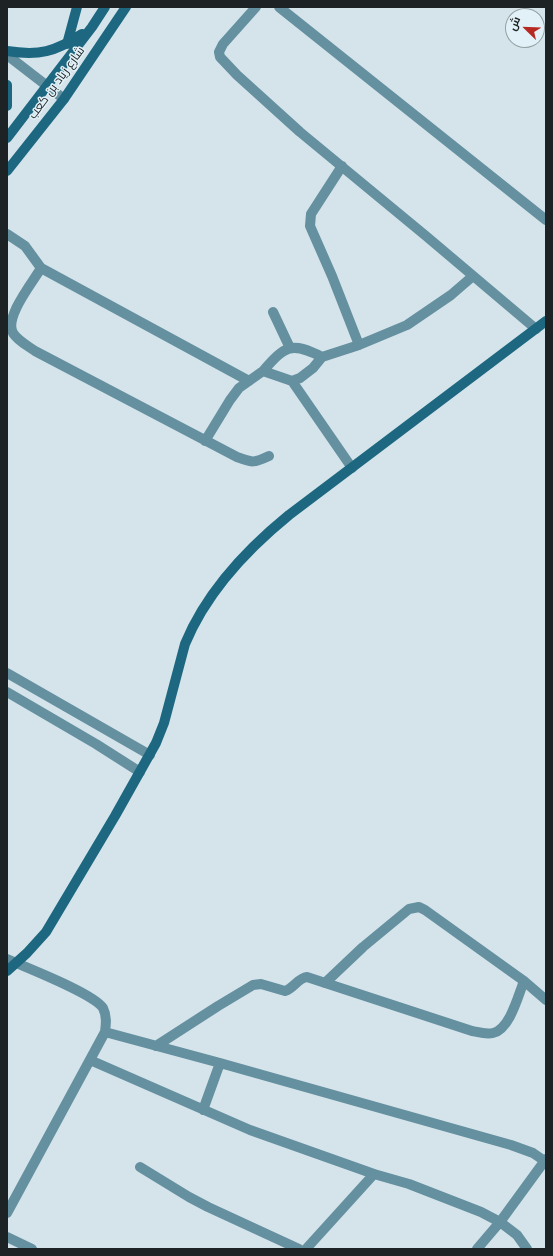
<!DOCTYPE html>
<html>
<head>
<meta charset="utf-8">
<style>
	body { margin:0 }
	#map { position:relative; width:553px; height:1256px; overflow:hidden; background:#d5e4ea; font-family:"Varela Round",Cairo,sans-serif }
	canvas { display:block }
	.frame { position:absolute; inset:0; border:8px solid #1d2325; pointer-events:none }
	.north { position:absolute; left:505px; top:8px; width:40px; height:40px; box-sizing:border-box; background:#e2f1f7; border:1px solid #939fa3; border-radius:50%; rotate:293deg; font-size:11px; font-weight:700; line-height:16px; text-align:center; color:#1d2325 }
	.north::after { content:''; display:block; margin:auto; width:14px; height:18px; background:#b72822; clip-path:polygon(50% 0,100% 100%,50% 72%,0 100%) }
</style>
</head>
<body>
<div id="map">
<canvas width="553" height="1256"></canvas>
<div class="frame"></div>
<div class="north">ش</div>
</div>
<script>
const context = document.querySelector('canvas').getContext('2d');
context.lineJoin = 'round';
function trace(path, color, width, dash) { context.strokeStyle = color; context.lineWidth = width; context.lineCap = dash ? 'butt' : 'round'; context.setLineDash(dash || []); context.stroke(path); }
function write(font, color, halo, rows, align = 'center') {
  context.font = font + ' "Varela Round",Cairo,sans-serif'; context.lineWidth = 3; context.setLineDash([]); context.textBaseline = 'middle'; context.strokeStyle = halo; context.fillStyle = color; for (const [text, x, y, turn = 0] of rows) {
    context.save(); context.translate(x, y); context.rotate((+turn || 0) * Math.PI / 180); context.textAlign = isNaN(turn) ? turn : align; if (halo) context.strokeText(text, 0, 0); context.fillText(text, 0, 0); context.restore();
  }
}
trace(new Path2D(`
	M 256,7 L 223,44 L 219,52 L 220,57 L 237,75 L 300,132 L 426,236 L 536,329
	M 279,7 L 546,220
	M 7,55 L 64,99
	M 342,166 L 311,214 L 310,226 L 332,276 L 359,345
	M 7,234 L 25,246 L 41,268 L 249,381
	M 41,268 C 33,282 4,317 13,333 C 18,341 28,346 35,351 L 237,457 C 253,463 254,463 269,456
	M 273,312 L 290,348
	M 263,371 C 285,346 291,341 322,357
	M 292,381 L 300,378 L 313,368 L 322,357 L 359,345 L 407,325 L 451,295 L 473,276
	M 205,441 L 230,400 L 239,388 L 263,371 L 292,381 L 352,468
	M 7,673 L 150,755
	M 7,692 L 96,744 L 140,772
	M 7,959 C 27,968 93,993 103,1008 C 107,1016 106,1024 105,1032 L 7,1213
	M 325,983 L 363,947 L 409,909 L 419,907 L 425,910 L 524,981
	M 105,1032 L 220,1063 L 511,1145 L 533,1153 L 546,1162
	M 156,1046 L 218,1006 L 253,985 L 261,984 L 285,991 C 294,988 298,978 307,977 L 472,1031 C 478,1032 486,1035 493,1033 C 510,1029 518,996 524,981 L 546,1000
	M 90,1060 L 250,1130 L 374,1174 L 409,1184 L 481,1212 L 500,1222 L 517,1235 L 527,1249
	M 203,1110 L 220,1063
	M 140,1167 L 189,1197 L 208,1207 L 299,1249
	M 7,1237 L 32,1249
	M 306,1249 L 374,1174
	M 477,1249 L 500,1222 L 546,1159`), '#6590a0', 10);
trace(new Path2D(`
	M 67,44 L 77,7
	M 7,51 C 39,56 55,52 82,34
	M 7,85 L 7,106
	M 7,138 L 92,27 L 105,7
	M 7,171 L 64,99 L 126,7
	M 7,971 L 27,953 L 46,932 L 115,816 L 156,743 L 164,723 L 185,644 C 206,593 246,550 289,515 L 546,321`), '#1d6880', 10);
write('12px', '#1d2325', '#e2f1f7', [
	["شارع زياد بن كعب",57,83,-54]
]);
</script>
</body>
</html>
